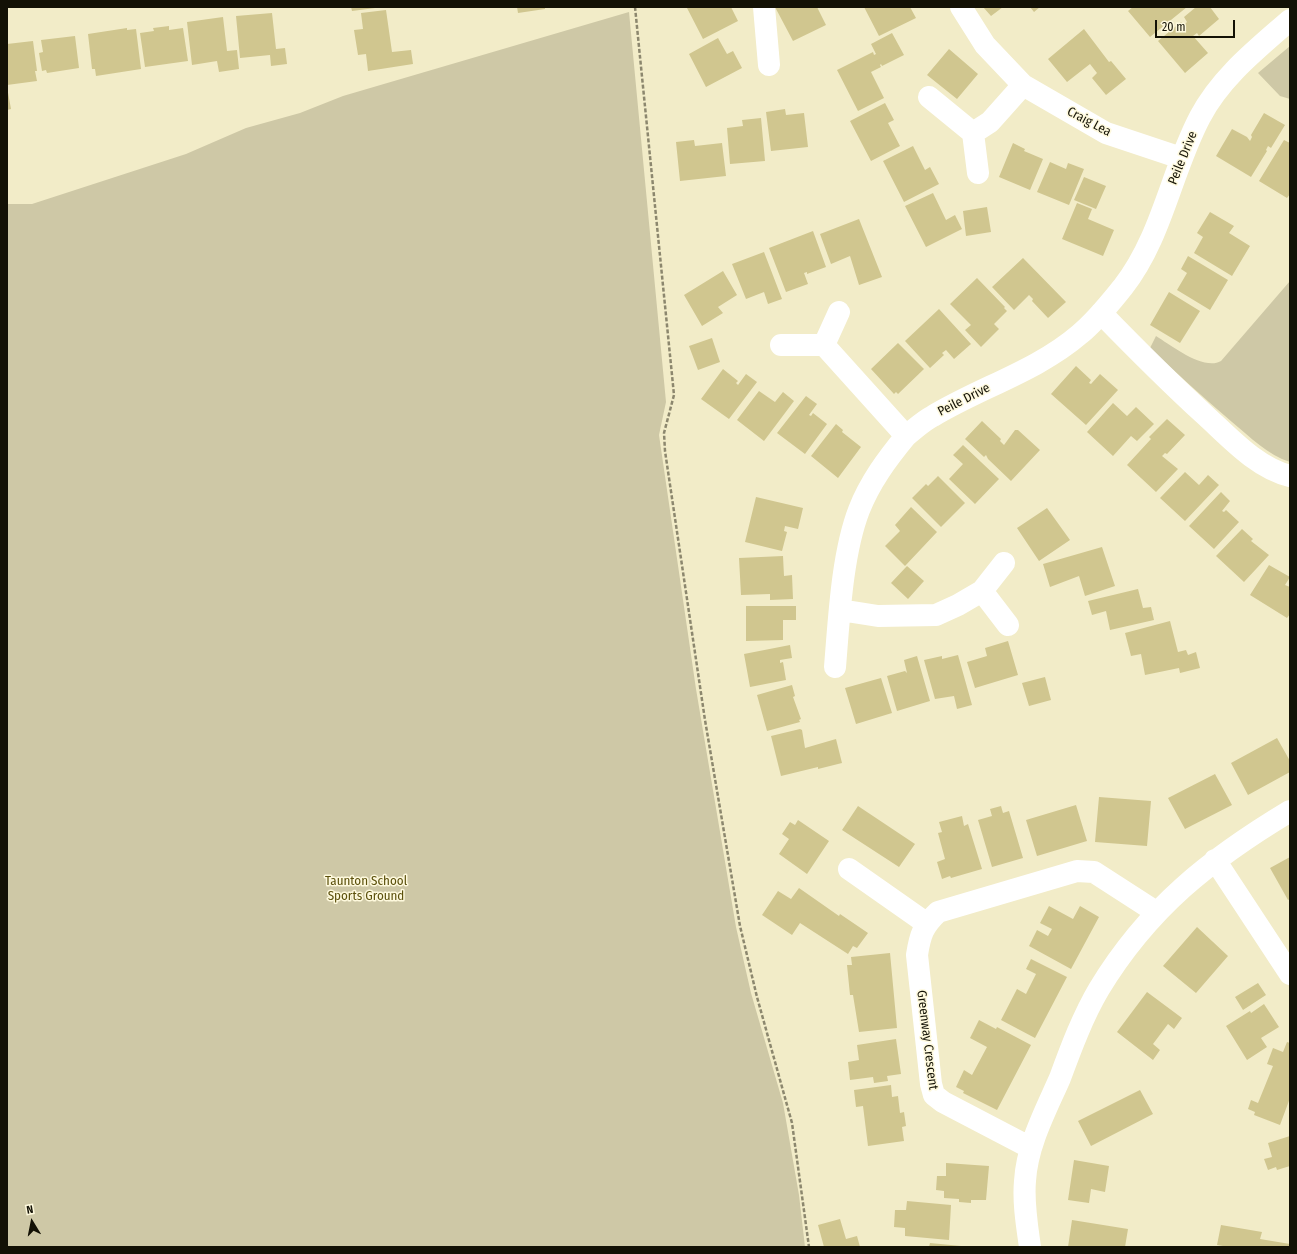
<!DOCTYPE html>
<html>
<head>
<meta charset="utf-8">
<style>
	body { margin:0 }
	#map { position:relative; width:1297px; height:1254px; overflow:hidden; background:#f2ecc8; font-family:"Fira Sans Condensed",sans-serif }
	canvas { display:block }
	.frame { position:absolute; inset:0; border:8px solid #131105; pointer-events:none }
	.north { position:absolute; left:12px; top:1202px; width:40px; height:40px; -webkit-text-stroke:3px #fef9dd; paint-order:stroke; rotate:350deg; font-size:11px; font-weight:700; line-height:16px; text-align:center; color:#131105 }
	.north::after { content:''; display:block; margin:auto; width:14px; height:18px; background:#131105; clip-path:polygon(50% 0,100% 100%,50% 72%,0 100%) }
	.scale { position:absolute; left:1155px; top:20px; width:80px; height:18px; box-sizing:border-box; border:2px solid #131105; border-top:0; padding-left:5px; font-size:12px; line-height:14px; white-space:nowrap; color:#131105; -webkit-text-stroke:3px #fef9dd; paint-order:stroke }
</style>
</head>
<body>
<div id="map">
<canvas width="1297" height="1254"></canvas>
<div class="frame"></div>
<div class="north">N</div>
<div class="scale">20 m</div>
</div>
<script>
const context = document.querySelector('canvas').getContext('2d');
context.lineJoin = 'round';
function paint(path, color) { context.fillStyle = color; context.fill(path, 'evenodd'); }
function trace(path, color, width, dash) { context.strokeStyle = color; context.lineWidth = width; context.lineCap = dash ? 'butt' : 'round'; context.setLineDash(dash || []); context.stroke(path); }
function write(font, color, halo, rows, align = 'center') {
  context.font = font + ' "Fira Sans Condensed",sans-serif'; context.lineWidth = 3; context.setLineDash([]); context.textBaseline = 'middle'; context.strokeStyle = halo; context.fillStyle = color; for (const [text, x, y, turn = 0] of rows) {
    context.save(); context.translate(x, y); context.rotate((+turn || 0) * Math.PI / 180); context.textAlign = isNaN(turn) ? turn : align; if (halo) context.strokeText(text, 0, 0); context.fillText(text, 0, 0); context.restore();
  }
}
paint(new Path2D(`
	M 629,12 L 666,402 L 659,435 L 696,689 L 736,927 L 751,993 L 783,1103 L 799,1195 L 805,1247 L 7,1247 L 7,204 L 32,204 L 186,154 L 246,128 L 300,113 L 343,96 Z
	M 1290,46 L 1290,99 L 1280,96 L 1258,73 Z
	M 1290,281 L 1290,462 C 1268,455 1250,437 1232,422 C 1204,398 1177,374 1150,348 L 1156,336 C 1172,346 1204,371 1221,361 Z`), '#cec8a6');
paint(new Path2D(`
	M 351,7 L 375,7 L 375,8 L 352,11 Z
	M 517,7 L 545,7 L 545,9 L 518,13 Z
	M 731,7 L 738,21 L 703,39 L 687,8 Z
	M 775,7 L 817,7 L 826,25 L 793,41 Z
	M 864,7 L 910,7 L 916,18 L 879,36 Z
	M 983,7 L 1003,7 L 991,16 Z
	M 1030,7 L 1040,7 L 1034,12 Z
	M 1133,7 L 1187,7 L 1150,37 L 1128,11 Z
	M 1196,7 L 1210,7 L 1219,19 L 1199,36 L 1197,33 L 1193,36 L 1208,53 L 1185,73 L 1158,41 L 1181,22 L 1184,25 L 1187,22 L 1184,17 Z
	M 386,10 L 392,52 L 411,50 L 413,64 L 368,71 L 366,54 L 358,55 L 354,30 L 363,29 L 361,13 Z
	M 272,13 L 276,49 L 285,48 L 287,64 L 271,66 L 270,55 L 240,58 L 236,16 Z
	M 223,17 L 227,51 L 237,50 L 239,69 L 219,72 L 217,61 L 192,65 L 187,22 Z
	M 169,26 L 169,30 L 183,28 L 188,61 L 145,67 L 140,33 L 154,31 L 153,28 Z
	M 127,28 L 127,30 L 136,29 L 141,69 L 96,76 L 95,69 L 92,69 L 88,34 Z
	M 1084,29 L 1109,62 L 1111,61 L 1126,79 L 1106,95 L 1092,78 L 1097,73 L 1090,64 L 1067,82 L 1048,59 Z
	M 892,33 L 904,55 L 882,66 L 881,64 L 880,65 L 881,67 L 871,72 L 884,98 L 858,111 L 837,70 L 873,52 L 874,55 L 876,54 L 871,44 Z
	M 75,36 L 79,68 L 47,73 L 46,70 L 42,71 L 39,53 L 43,52 L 41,40 Z
	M 718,38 L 727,54 L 733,51 L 742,68 L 706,87 L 689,54 Z
	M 33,41 L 37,71 L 35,71 L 37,81 L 7,85 L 7,44 Z
	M 949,49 L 978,74 L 957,99 L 927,75 Z
	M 7,87 L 11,109 L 7,110 Z
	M 885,103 L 894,120 L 888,123 L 900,146 L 871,161 L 850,121 Z
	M 785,109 L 786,115 L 804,113 L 808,147 L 771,151 L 766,112 Z
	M 1264,113 L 1285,125 L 1271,148 L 1268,146 L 1266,150 L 1267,151 L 1251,177 L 1216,156 L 1232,129 L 1247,137 L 1250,141 L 1252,137 L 1251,135 Z
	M 761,118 L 765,161 L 730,164 L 727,128 L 743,126 L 742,120 Z
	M 694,140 L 695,146 L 722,143 L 726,176 L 680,181 L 676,142 Z
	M 1284,140 L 1290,143 L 1290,194 L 1287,198 L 1259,181 Z
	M 1013,143 L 1025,149 L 1024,151 L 1043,159 L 1030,190 L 999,177 Z
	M 913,146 L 925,170 L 930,167 L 939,184 L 904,202 L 883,161 Z
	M 1050,162 L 1066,169 L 1068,163 L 1084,169 L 1069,205 L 1037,192 Z
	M 1084,177 L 1106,186 L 1096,209 L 1074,200 Z
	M 933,193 L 946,220 L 955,215 L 962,229 L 926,247 L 905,206 Z
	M 1077,203 L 1092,209 L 1088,219 L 1114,230 L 1103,256 L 1062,239 Z
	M 987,207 L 991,232 L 966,236 L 963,211 Z
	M 1210,212 L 1234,226 L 1229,233 L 1250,246 L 1232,276 L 1194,253 L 1203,237 L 1197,233 Z
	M 859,219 L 882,277 L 859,285 L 850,256 L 831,264 L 820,234 Z
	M 813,231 L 826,267 L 807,274 L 807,272 L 804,273 L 808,284 L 786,292 L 769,248 Z
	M 764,252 L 782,299 L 768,304 L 764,292 L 746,299 L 732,264 Z
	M 1188,256 L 1228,280 L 1210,310 L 1177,290 L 1187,273 L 1181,269 Z
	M 1023,258 L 1066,302 L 1048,318 L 1032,301 L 1033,299 L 1029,295 L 1014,310 L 992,287 Z
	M 723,271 L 737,295 L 718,307 L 723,313 L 702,326 L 684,295 Z
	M 977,278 L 1005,307 L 1004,308 L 1007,311 L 994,324 L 999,329 L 981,347 L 965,330 L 971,325 L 950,304 Z
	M 1169,292 L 1200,311 L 1180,343 L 1150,325 Z
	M 939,309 L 971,344 L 954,359 L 946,350 L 942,353 L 944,355 L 930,368 L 905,341 Z
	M 712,338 L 720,362 L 698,370 L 689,346 Z
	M 898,343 L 924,369 L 898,394 L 896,392 L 894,394 L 871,369 Z
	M 1076,366 L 1091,380 L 1089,383 L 1091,384 L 1100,374 L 1118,390 L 1086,425 L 1051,394 Z
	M 723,369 L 738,381 L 736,383 L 738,385 L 746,374 L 757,382 L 729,419 L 701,399 Z
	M 759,391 L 775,402 L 783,392 L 794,401 L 764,441 L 737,420 Z
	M 806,396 L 817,404 L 809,415 L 811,416 L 813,413 L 827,424 L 805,454 L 777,433 Z
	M 1113,403 L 1127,416 L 1136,407 L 1154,424 L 1137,441 L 1131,436 L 1113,456 L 1087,432 Z
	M 1167,419 L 1185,435 L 1167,454 L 1165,453 L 1162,456 L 1178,469 L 1156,492 L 1127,465 L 1151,439 L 1149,437 Z
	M 982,421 L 1001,439 L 1000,441 L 1004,445 L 1015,430 L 1018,430 L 1040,450 L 1011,481 L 988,459 L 986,455 L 984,457 L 965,439 Z
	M 836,424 L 843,430 L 842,432 L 861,447 L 838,478 L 811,456 Z
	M 963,445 L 999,479 L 975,504 L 949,479 L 963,464 L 953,455 Z
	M 1185,472 L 1199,485 L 1208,475 L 1219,485 L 1185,521 L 1160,498 Z
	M 938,476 L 965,503 L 941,527 L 912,498 L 926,484 L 928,486 Z
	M 1221,492 L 1230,501 L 1222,511 L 1224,512 L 1226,510 L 1239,522 L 1214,549 L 1189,526 Z
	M 756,497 L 803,508 L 798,529 L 785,526 L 784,531 L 787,532 L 782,551 L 745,542 Z
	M 911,507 L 937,532 L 905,566 L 885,546 L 900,531 L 895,525 Z
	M 1047,508 L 1070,540 L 1039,561 L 1017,528 Z
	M 1242,529 L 1253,539 L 1251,541 L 1269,555 L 1244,582 L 1216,556 Z
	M 1102,547 L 1115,586 L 1085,596 L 1079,576 L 1050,587 L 1043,564 Z
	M 783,556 L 784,576 L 792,575 L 793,599 L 770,600 L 770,594 L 741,595 L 739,558 Z
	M 1269,565 L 1290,577 L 1285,585 L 1290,587 L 1290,614 L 1287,618 L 1250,595 Z
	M 907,566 L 924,581 L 908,599 L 891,583 Z
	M 1138,589 L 1143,608 L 1151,607 L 1154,620 L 1110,630 L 1106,611 L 1092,615 L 1088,601 Z
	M 746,606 L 796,606 L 796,620 L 783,620 L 783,640 L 746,641 Z
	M 1170,621 L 1178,652 L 1186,650 L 1188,655 L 1196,652 L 1200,668 L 1180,673 L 1179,668 L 1145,675 L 1141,654 L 1131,656 L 1125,633 Z
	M 1008,641 L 1018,675 L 975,688 L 967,662 L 987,656 L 985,648 Z
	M 790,645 L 792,658 L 780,660 L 780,663 L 783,662 L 786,680 L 750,687 L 744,654 Z
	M 958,655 L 972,705 L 957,709 L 954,696 L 935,699 L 924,660 L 942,656 L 942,659 Z
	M 917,656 L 930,701 L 897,711 L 887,676 L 905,671 L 907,673 L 904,660 Z
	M 1045,677 L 1051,700 L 1029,706 L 1022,683 Z
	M 881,678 L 892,713 L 856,724 L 845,688 Z
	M 792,685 L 795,696 L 793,697 L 801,719 L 799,720 L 800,722 L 767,731 L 757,695 Z
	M 800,729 L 802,730 L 805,748 L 836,739 L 842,763 L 818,769 L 818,767 L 781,776 L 771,736 Z
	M 1277,738 L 1290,761 L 1290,772 L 1248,795 L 1231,763 Z
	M 1215,774 L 1232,805 L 1185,829 L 1168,798 Z
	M 1099,797 L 1151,801 L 1147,846 L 1095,842 Z
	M 1076,805 L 1087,841 L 1037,856 L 1026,820 Z
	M 858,806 L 915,844 L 899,867 L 842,830 Z
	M 1001,806 L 1003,813 L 1009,811 L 1023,858 L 992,867 L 978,820 L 992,816 L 990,809 Z
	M 962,816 L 964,826 L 968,824 L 982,869 L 951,878 L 950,876 L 942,879 L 937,862 L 945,859 L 938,833 L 942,832 L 939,822 Z
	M 798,820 L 829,841 L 807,874 L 779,854 L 789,839 L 782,834 L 790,822 L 795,825 Z
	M 1290,857 L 1290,899 L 1288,900 L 1270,868 Z
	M 799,888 L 839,916 L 840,914 L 868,933 L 857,948 L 853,946 L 848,954 L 800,923 L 792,935 L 762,915 L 778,891 L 791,899 Z
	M 1049,906 L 1073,919 L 1080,906 L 1099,917 L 1071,969 L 1029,946 L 1037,930 L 1048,936 L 1052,929 L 1040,923 Z
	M 1197,927 L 1228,956 L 1196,993 L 1163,966 Z
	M 890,953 L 897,1028 L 859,1032 L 853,995 L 850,995 L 847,965 L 852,965 L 851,957 Z
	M 1031,959 L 1067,977 L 1035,1038 L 1001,1020 L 1017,989 L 1026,994 L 1036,974 L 1026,969 Z
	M 1258,983 L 1266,995 L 1243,1010 L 1235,997 Z
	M 1147,992 L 1182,1018 L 1174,1029 L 1168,1024 L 1153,1044 L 1160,1050 L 1153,1060 L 1117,1032 Z
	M 1264,1004 L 1279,1027 L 1261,1038 L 1267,1047 L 1247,1060 L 1226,1026 L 1250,1011 L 1251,1013 Z
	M 979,1020 L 996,1029 L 997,1027 L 1031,1045 L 997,1110 L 963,1093 L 964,1091 L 956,1087 L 964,1070 L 972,1075 L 987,1047 L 970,1038 Z
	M 896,1039 L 901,1074 L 887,1076 L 888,1081 L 874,1083 L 873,1077 L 850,1080 L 848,1062 L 859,1060 L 857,1045 Z
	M 1287,1042 L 1290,1043 L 1290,1098 L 1280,1125 L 1254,1115 L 1255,1112 L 1248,1109 L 1251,1100 L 1258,1103 L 1273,1066 L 1267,1064 L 1273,1048 L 1283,1052 Z
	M 891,1085 L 892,1097 L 898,1096 L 900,1113 L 904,1112 L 906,1126 L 902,1127 L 904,1141 L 868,1146 L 863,1106 L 856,1107 L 854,1090 Z
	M 1140,1090 L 1153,1114 L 1091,1146 L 1078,1121 Z
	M 1290,1136 L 1290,1166 L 1277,1170 L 1276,1167 L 1268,1170 L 1264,1159 L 1272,1157 L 1268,1143 Z
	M 1074,1160 L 1109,1166 L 1105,1192 L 1091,1189 L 1089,1203 L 1068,1200 Z
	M 946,1163 L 989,1166 L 986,1200 L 971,1200 L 971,1203 L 959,1202 L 959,1199 L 944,1198 L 944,1191 L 936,1190 L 937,1176 L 946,1176 Z
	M 907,1201 L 951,1205 L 949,1240 L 905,1236 L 905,1228 L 894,1227 L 895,1210 L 906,1210 Z
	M 840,1219 L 846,1239 L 857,1236 L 860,1247 L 824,1247 L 818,1225 Z
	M 1072,1220 L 1128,1229 L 1125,1247 L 1068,1247 Z
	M 1221,1225 L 1262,1232 L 1260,1239 L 1290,1244 L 1290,1247 L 1229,1247 L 1217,1245 Z
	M 930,1243 L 961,1246 L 961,1247 L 929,1247 Z`), '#d0c68f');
trace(new Path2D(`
	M 635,7 L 674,395 L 664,433 L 665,451 L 705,720 L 740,926 L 757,997 L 792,1123 L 809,1247`), '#8c876e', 2.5, [4, 2]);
trace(new Path2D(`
	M 764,7 L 769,65
	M 961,7 L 985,45 L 1023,85 L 1106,133 L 1181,158
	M 929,97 L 973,133 L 990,122 L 1023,85
	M 973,133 L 978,173
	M 1101,313 C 1135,348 1170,383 1206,416 C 1230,438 1257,468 1290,476
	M 781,345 L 824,345 L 906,436 C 887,459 870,482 859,510 C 842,554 839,619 835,667
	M 824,345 L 839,312
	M 906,436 C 915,429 923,421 933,416 C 981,387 1037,371 1080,334 C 1096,321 1110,303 1123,287 C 1162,237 1171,172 1200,117 C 1221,77 1257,49 1290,20
	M 982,591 L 1008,625
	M 840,610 L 878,616 L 936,615 L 958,605 L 982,591 L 1004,563
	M 1215,860 L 1290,974
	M 849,869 L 926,923
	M 1031,1148 L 943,1102 L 934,1095 L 931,1084 L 917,955 C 920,935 923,926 938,912 L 1077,871 L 1094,872 L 1156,912
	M 1030,1247 C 1027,1226 1023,1202 1025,1181 C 1027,1145 1046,1110 1060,1078 C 1071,1048 1083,1016 1099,989 C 1148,908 1210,859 1290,811`), '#fff', 22);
write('13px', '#131105', '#fef9dd', [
	["Craig Lea",1089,122,28],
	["Peile Drive",1183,158,-68],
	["Peile Drive",964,400,-27],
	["Greenway Crescent",927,1040,83]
]);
write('13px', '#5b500c', '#fef9dd', [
	["Taunton School",366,881],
	["Sports Ground",366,896]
]);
</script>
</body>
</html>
